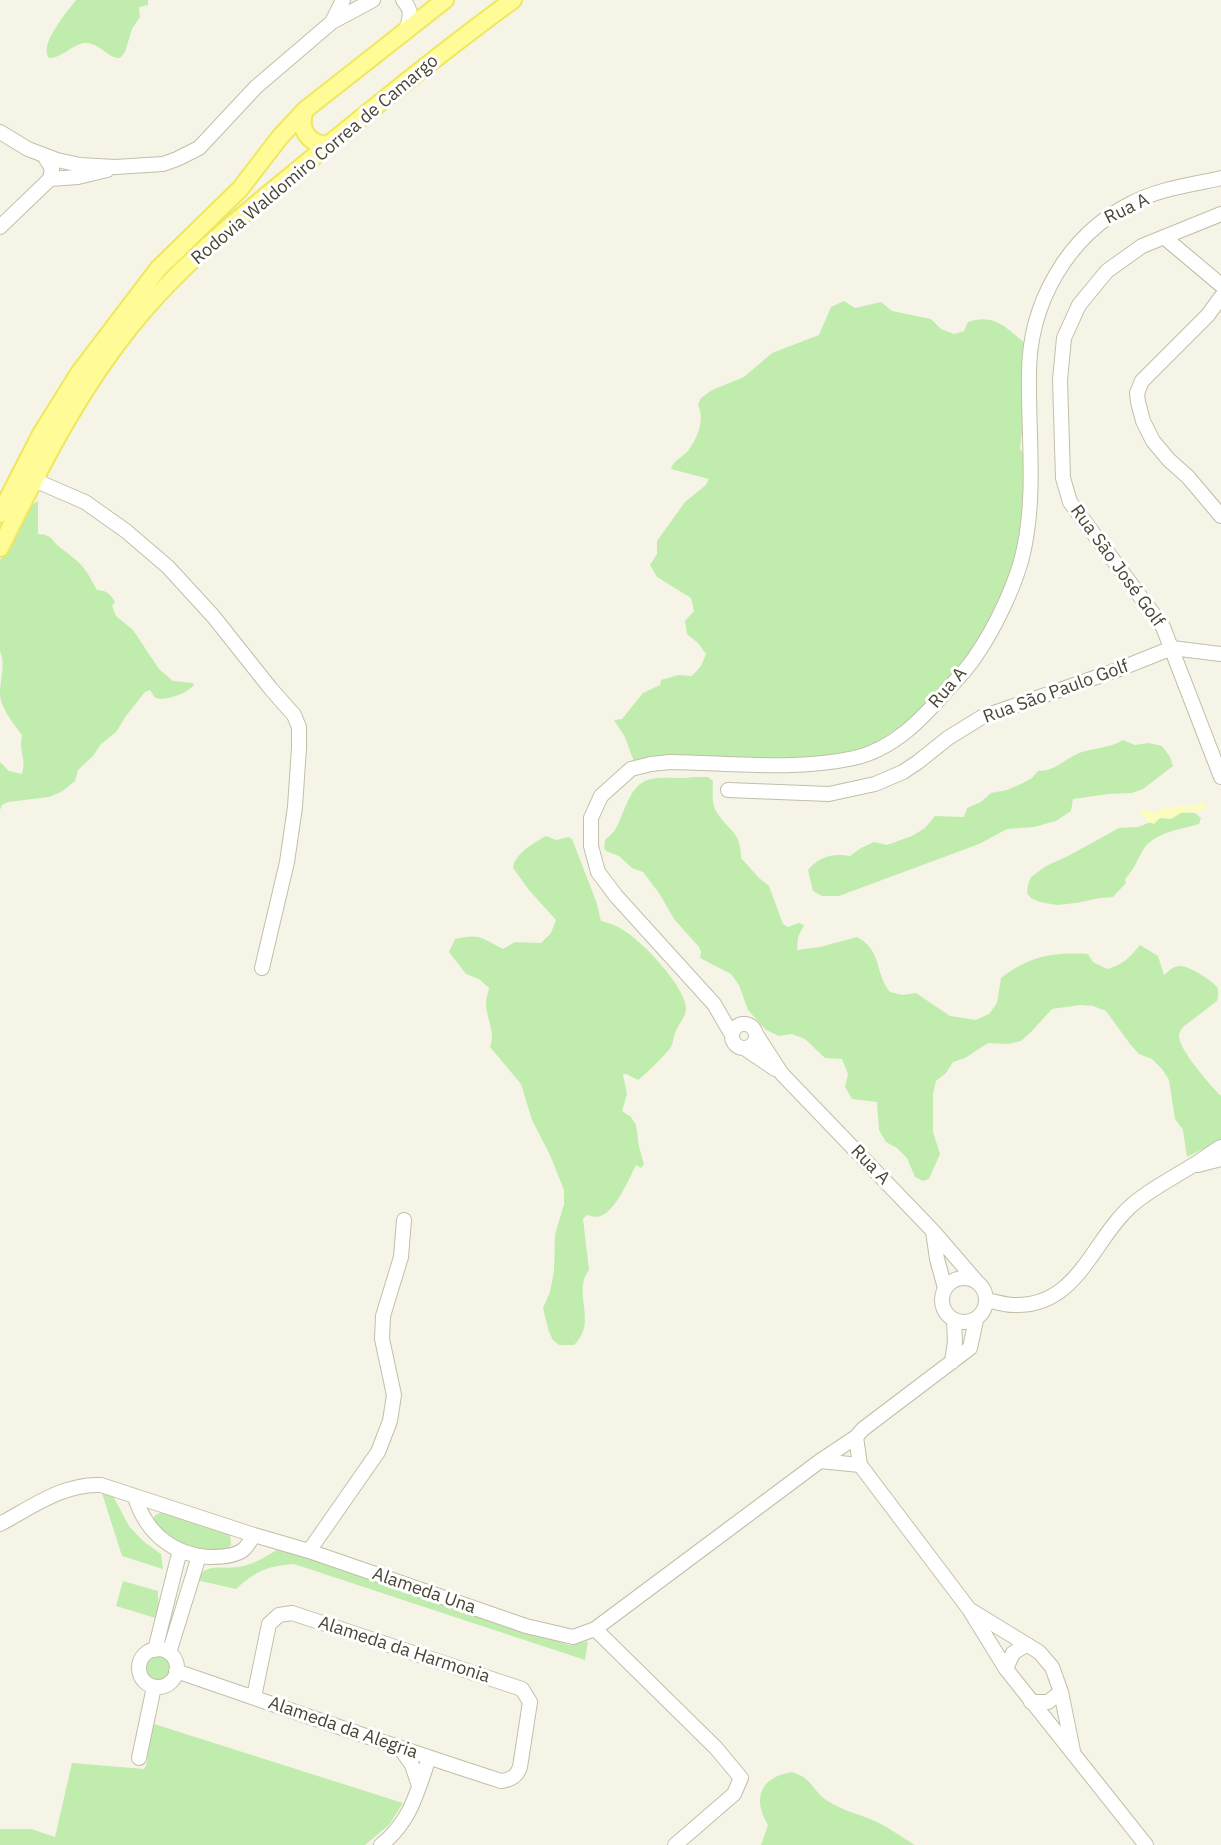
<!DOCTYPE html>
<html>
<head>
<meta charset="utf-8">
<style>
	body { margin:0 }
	canvas { display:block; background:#f5f4e7 }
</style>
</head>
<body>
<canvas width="1221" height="1845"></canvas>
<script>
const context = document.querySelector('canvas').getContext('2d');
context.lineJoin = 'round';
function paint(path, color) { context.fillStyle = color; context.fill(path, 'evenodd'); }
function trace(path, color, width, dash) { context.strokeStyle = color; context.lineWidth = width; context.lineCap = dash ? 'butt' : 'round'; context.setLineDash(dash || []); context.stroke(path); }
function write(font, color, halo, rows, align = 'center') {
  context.font = font + ' "IBM Plex Sans",sans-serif'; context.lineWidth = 6; context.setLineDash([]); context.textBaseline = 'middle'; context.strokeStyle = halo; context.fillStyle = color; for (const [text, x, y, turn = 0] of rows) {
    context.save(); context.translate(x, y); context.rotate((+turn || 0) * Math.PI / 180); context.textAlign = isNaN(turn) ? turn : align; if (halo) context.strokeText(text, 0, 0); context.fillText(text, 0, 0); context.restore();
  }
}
paint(new Path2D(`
	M 76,0 L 148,0 L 148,5 L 139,7 L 140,17 L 132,29 L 125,52 L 120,58 C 107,58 99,42 85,43 C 72,44 63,58 49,58 C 38,45 67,12 76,0 Z
	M 844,301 L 855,308 L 881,302 L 892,311 L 931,319 L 941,329 L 954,334 L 964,331 L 968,322 C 995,313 1006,328 1026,344 L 1021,380 L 1027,419 L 1022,433 L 1020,448 L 1026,459 L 1024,523 L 1016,549 L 1015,589 L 1006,616 L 912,722 L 900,727 L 868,747 L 830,761 L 634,762 L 625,737 L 614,720 L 622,719 L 643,693 L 660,685 L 661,680 L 678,675 L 692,676 L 701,666 L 706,654 L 698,643 L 687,634 L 685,621 L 694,611 L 691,598 L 657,577 L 650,565 L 657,554 L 657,541 L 685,502 L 706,485 L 709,479 L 671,469 C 674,459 682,458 688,451 C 698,437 705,420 698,405 L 701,398 L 712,390 L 744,377 L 772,353 L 819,335 L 831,307 Z
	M 38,501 L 38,534 C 54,535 51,541 62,549 C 83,565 84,566 97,590 C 107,591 110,593 115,602 L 112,606 L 116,616 L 133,630 L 159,669 L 173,681 L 193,683 L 194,685 C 186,694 167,701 155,698 L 150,690 L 145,692 L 126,716 L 116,732 L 101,744 L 93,756 L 78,770 L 75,781 L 61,792 L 49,797 L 8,802 L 2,805 L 0,810 L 0,762 L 9,771 L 22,774 C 27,757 18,753 22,735 C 14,724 0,708 0,693 C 0,679 6,665 0,651 L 0,560 C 19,546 22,509 38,501 Z
	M 1123,740 L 1135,745 L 1149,743 L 1162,746 L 1170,757 L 1173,766 L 1143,789 L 1132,793 L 1109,794 L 1073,799 L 1071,811 L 1056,821 L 1034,827 L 1007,829 L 979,844 L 839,896 L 822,896 L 813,891 L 808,870 C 819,856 834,853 850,856 L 861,848 L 874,842 L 887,845 L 912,836 L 925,828 L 935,816 L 964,817 L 967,808 L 981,802 L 991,793 L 1007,790 L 1023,783 L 1032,778 L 1038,771 C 1053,772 1064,760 1077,754 C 1093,747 1105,750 1123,740 Z
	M 693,777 L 708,777 L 713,781 C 713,791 711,804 717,813 C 730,832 741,832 741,858 L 759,878 L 769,886 L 783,924 L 788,927 L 799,923 L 804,925 L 798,937 L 797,950 L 820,947 L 857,937 C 883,951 874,972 890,992 L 903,995 L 916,993 L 950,1016 L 976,1020 L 989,1014 L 997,1003 L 1001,978 C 1030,956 1052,952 1088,954 L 1093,962 L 1107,969 C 1123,965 1130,957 1140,945 L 1158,956 L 1164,975 C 1169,971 1173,966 1180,966 C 1187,965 1212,980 1217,987 C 1219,991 1218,996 1217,1001 L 1183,1027 C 1181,1030 1179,1032 1179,1036 C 1179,1050 1211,1086 1221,1096 L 1221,1140 L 1187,1157 L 1183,1130 L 1175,1119 L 1169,1080 L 1162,1069 L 1152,1059 L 1139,1054 L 1130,1044 L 1106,1011 L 1093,1006 L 1080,1005 L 1052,1009 L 1031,1032 L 1021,1041 L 1008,1044 L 988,1043 L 965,1058 L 953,1062 L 946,1073 L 936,1081 L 933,1094 L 933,1132 L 940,1154 L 929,1179 L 923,1181 L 915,1177 L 907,1158 L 897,1148 L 886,1142 L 879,1130 L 877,1102 L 852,1099 L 845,1087 L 848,1074 L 842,1059 L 825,1058 L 805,1039 L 792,1034 L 779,1036 L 766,1030 L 748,1010 L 739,985 L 731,974 L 700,958 L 701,952 L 699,947 L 674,919 L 659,893 L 643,872 L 632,868 L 619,856 L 606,851 L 604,848 L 605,840 C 608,837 612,834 615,830 C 624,815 628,789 645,781 C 659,775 678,780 693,777 Z
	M 1177,812 L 1195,813 L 1201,818 L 1199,824 C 1180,830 1154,832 1143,850 C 1137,860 1134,870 1125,879 L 1126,883 L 1113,897 L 1100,898 L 1076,903 L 1057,905 L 1040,902 L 1031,898 L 1027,893 L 1028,885 L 1031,877 L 1046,866 L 1068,856 L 1119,828 L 1138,827 Z
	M 546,836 L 556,840 L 569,837 L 572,839 L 596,901 L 601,921 C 609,923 616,925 623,930 C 641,940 686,987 686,1008 C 686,1015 682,1020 679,1025 C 674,1032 674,1040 671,1047 C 668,1052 643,1077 638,1080 L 626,1074 L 623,1074 L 627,1094 L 622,1111 L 631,1117 L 636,1125 L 639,1147 L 644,1164 L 641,1168 L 636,1165 C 629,1179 616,1210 601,1216 C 597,1218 592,1216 587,1215 L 583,1219 L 589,1270 C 571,1293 599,1321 574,1345 L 559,1345 L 553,1340 L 549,1332 L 543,1308 L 550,1292 L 554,1271 L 555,1235 L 564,1204 L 564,1190 L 550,1155 L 532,1120 L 521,1084 L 490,1047 C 496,1032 486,1018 486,1003 C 486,998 488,993 489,988 L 479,979 L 466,974 L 449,952 L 455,939 C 479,933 482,938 503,949 L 515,942 L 541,943 L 551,933 L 556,920 L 529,890 L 513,868 C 515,853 534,843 546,836 Z
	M 101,1490 L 112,1494 L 129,1526 L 143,1541 L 161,1554 L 163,1569 L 122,1556 Z
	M 162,1512 L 230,1533 L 231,1545 L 223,1552 L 185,1547 L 164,1537 L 152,1521 L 155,1515 Z
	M 279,1549 L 569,1645 L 588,1641 L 585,1660 L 294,1564 C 267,1566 256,1571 236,1589 L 196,1580 C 206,1561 225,1571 243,1566 C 256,1563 268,1555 279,1549 Z
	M 123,1581 L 158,1591 L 159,1619 L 116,1606 Z
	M144 1668a14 14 0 1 1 28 0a14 14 0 1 1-28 0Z
	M 151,1723 L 403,1803 L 389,1825 L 365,1845 L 0,1845 L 0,1829 L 31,1829 L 55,1837 L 72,1763 L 144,1769 C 151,1759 145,1754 146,1744 C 147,1737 149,1730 151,1723 Z
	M 792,1772 C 815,1779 812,1793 831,1803 C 846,1812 863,1815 879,1823 C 891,1829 903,1838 915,1845 L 761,1845 L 768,1825 C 752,1799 760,1777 792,1772 Z`), '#c0edad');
paint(new Path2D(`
	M 1202,802 L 1207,805 L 1205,810 L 1181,813 L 1171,819 L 1160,818 L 1154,824 L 1149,822 L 1140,814 L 1140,811 L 1146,810 L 1155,812 L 1165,807 L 1174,808 L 1182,805 L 1191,807 Z`), '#fafcc0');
const minor = new Path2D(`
	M 403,0 C 413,11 410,17 406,31
	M 332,22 L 343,0
	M 0,132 L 28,149 L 57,160 L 80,165 L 115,167 L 163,164 L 177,159 L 199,148 L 256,87 L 332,22 L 373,0
	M 50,179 L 78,177 L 107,170
	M 1221,214 L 1142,246 L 1107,271 L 1079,305 L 1064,338 L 1060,380 L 1063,478 L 1070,502 L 1163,627 L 1221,777
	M 0,227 L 50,179 L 52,169 L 45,157
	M 1165,238 L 1221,285
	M 1221,297 L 1208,315 L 1142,381 L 1137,393 L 1138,402 L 1143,421 L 1153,441 L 1169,460 L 1188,477 L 1221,516
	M 34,480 L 85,502 L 126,531 L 168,567 L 213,616 L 271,689 L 294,715 L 299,727 L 299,748 L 295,807 L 287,862 L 262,968
	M 728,790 L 829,794 L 875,784 L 903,772 L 918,762 L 948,738 L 982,717 L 1117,670 L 1172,648 L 1221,654
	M732 1036a12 12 0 1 1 24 0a12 12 0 1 1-24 0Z
	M 756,1034 L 782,1074 L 933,1231 L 977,1282
	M 732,1035 L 714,1004 L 616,896 L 598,872 L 591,846 L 591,818 L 601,796 L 631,769 L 651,764 L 670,762 C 731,763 794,771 854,758 C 894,749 922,719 948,689 C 957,679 968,668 975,657 C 995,628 1017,583 1024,549 C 1036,492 1028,432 1029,374 C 1029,304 1067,236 1130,204 C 1157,189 1191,185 1221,178
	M 744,1048 L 775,1069
	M 1198,1165 L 1221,1159
	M 933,1231 L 937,1259 L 945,1288
	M942 1300a22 22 0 1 1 44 0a22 22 0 1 1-44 0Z
	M 987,1300 C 996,1302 1005,1305 1014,1305 C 1078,1307 1092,1240 1132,1205 C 1149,1190 1171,1179 1190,1167 C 1201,1161 1210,1153 1221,1147
	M 976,1320 L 970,1348 L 863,1429 L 856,1437 L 860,1465 L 969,1609 L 1006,1669 L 1146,1845
	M 952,1362 L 955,1342 L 954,1320
	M 820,1461 L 860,1465
	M 135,1497 C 146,1533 173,1555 210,1557 C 219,1557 235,1556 243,1550 C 247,1547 251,1540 254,1535
	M 0,1524 C 32,1507 64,1483 101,1485 L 254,1535 L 309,1551 L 526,1626 L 573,1637 L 595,1629 L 820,1461 L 856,1437
	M 309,1551 L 378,1452 L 390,1421 L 394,1395 L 382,1339 L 383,1316 L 401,1257 L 404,1220
	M 972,1611 L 1039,1652 L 1052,1667 L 1061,1692 L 1073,1751
	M 595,1629 L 716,1748 L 741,1778 L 734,1794 L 675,1845
	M139 1668a19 19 0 1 1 38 0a19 19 0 1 1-38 0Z
	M 155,1650 L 180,1550
	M 169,1653 L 199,1556
	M 1006,1669 L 1013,1653 L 1026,1645
	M 176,1671 C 284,1708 392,1746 501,1781 C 511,1780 517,1776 520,1767 L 530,1702 L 522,1689 L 292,1613 L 279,1615 L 269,1624 L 254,1697
	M 1031,1702 L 1048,1702 L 1061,1692
	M 400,1748 L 412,1765 L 419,1786
	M 139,1758 L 154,1687
	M 381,1845 C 411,1821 417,1792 429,1758`);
const major = new Path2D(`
	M 305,110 C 298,129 308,144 328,145
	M 0,514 L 41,434 L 79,373 L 158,269 L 240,189 L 280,137 L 305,110 L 445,0
	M 0,548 C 38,471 77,393 131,326 C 179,266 240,217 300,168 C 369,111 440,53 513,0`);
trace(minor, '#c2bfa9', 16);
trace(major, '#efe75c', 20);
trace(minor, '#fff', 14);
trace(major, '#fffb97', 16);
write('18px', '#494635', '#fff', [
	["Rodovia Waldomiro Correa de Camargo",315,160,-40],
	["Rua A",1127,209,-26],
	["Rua São José Golf",1117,566,54],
	["Rua A",948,688,-49],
	["Rua São Paulo Golf",1056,692,-20],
	["Rua A",870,1165,46],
	["Alameda Una",424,1591,19],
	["Alameda da Harmonia",404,1650,18],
	["Alameda da Alegria",343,1728,19]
]);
</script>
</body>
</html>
